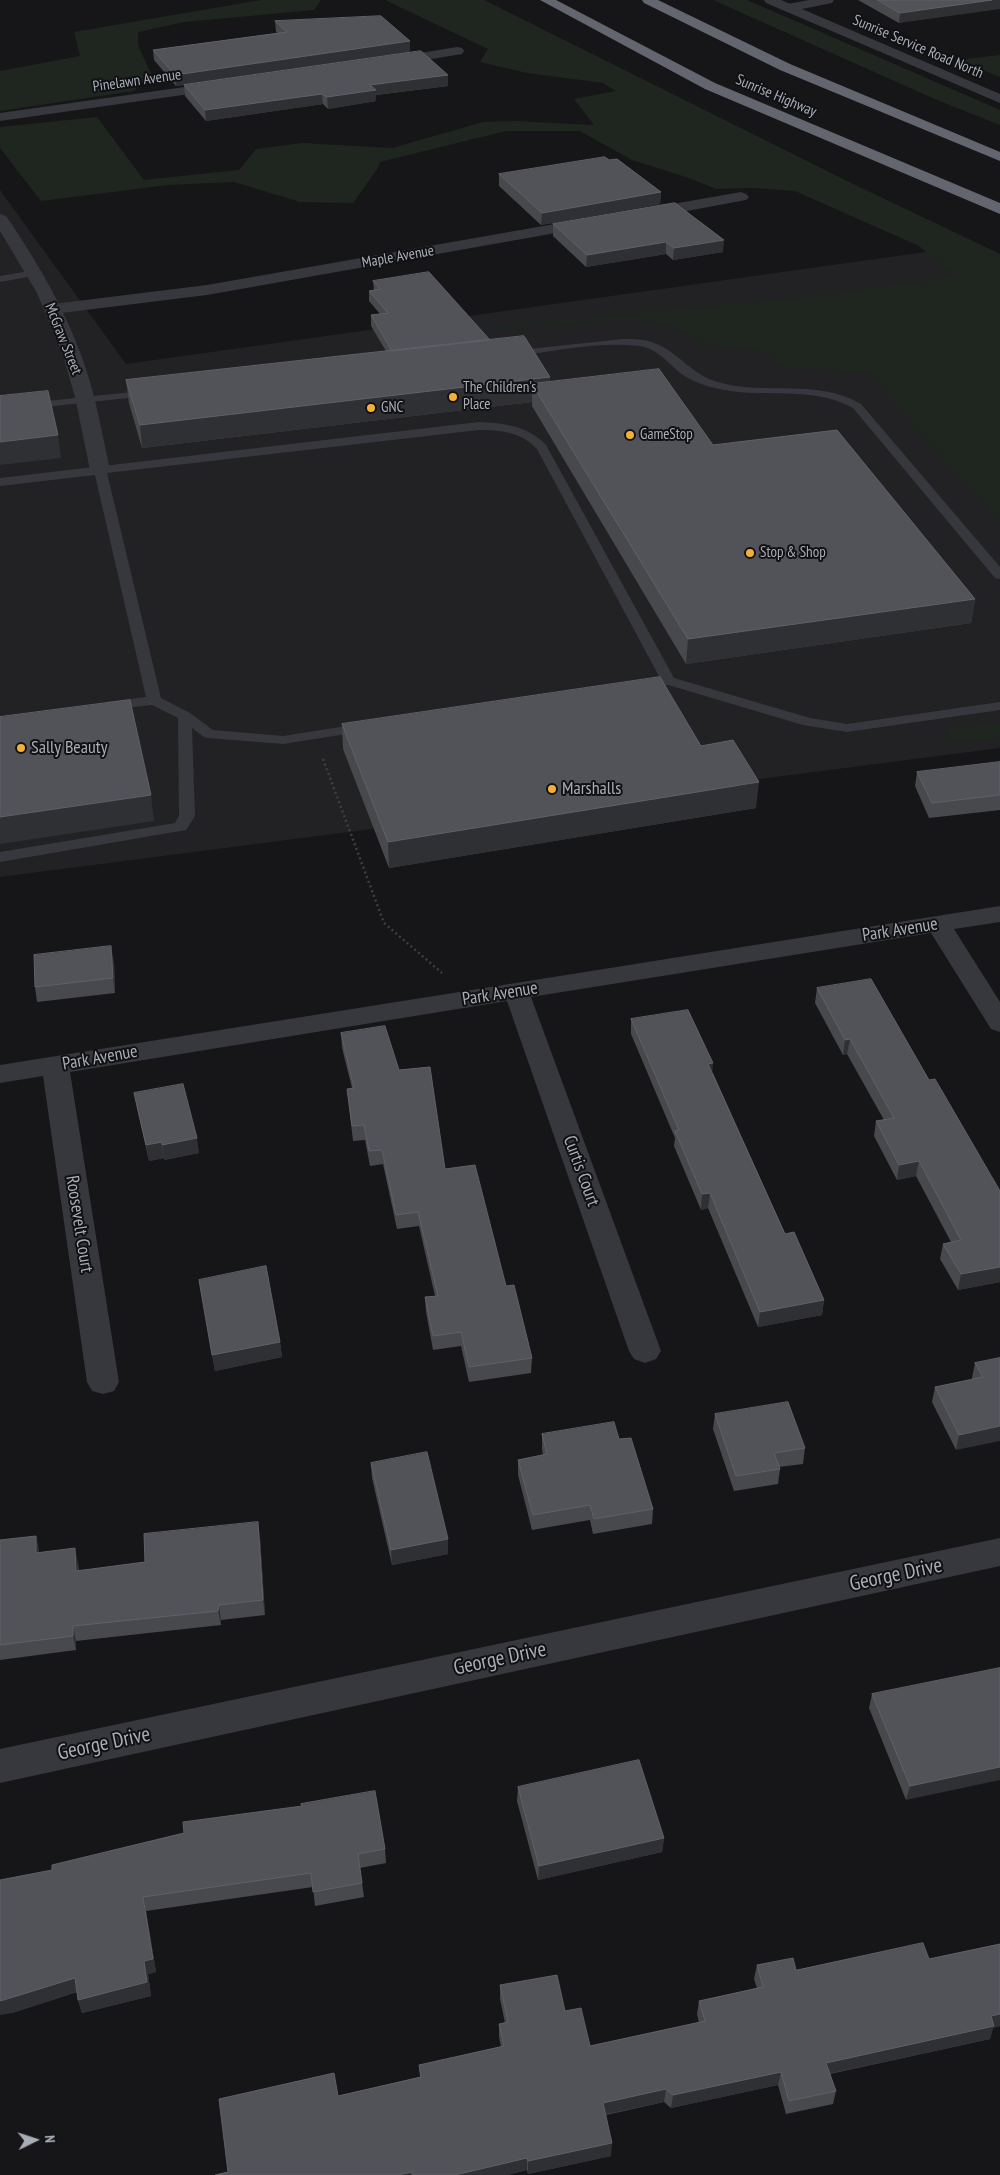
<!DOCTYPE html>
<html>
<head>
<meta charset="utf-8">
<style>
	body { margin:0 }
	#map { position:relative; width:1000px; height:2175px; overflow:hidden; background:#161618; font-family:"PT Sans Narrow",sans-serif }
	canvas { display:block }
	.north { position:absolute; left:10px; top:2115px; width:50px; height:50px; -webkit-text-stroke:4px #111113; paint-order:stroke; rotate:86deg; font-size:14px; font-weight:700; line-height:20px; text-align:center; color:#a8adb8 }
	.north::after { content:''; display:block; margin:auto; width:18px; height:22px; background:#a8adb8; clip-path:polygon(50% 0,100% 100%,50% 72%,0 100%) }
</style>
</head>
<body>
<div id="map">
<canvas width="1000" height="2175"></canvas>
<div class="north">N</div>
</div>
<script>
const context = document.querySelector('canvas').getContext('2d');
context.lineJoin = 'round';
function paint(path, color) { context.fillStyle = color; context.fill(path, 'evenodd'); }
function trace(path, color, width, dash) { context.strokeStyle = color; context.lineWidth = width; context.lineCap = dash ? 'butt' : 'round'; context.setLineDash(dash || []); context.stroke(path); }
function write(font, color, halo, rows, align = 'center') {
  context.font = font + ' "PT Sans Narrow",sans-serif'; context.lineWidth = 4; context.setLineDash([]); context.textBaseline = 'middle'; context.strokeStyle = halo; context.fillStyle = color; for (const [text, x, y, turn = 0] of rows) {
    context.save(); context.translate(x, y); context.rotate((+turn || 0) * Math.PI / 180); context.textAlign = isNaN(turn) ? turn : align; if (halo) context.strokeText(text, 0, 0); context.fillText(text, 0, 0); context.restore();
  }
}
paint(new Path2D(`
	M 0,190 L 126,364 L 961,247 L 1000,268 L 1000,748 L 0,877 Z`), '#222225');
paint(new Path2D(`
	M 261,0 L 321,0 L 314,10 L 185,22 L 138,32 L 138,45 L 151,74 L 134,91 L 0,111 L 0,71 L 80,56 L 74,32 Z
	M 385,0 L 484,0 L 847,181 L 1000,254 L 1000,521 L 934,449 L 867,372 L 787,368 L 758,350 L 703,345 L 666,323 L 617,320 L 378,338 L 832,294 L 955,276 L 919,246 L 795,191 L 754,188 L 716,189 L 689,178 L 632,160 L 580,131 L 506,131 L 380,162 L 378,168 L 353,203 L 300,202 L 234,182 L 168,185 L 41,201 L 0,148 L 0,127 L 97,117 L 144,180 L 239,170 L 256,149 L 302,143 L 392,148 L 483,122 L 515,121 L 594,125 L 574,99 L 616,91 L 603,83 L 527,73 L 480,62 L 488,49 Z
	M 713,0 L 747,0 L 1000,110 L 1000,125 L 937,100 Z
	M 1000,55 L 1000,77 L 958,60 Z
	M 1000,723 L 1000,738 L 943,743 L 949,729 Z`), '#1e261f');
trace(new Path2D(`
	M 323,759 L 384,923 L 442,973`), '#3d3f44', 2.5, [2, 3]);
paint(new Path2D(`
	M 35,270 L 40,273 L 39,275 L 0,282 L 0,276 Z
	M 623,339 C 634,339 646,339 657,344 C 680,354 692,375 718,382 C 765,396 817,378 861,404 L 1000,567 L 1000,579 L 995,578 L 853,408 C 811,384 760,400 715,388 C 704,386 693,381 683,375 C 669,365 658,348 639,346 C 597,341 552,352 510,357 L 504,354 L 510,351 Z
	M 151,390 L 155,391 L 157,393 L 155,395 L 0,412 L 0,406 Z
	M 479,422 C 504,423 528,426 546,445 L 674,678 L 810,718 L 847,724 L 1000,702 L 1000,710 L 847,732 L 803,725 L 668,685 L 641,689 L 636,688 L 634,685 L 636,682 L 660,678 L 537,449 C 521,432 501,430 479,430 L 107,473 L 161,698 L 190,713 L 213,730 L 283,736 L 366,723 L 371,724 L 373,727 L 371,730 L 366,731 L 283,744 L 209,738 L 204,737 L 192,728 L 195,816 L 186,830 L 0,862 L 0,852 L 175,823 L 179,816 L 178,718 L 152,705 L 107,710 L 100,706 L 107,702 L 146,697 L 95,475 L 0,486 L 0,478 Z`), '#37383d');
paint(new Path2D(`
	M 809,0 L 834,0 L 832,3 L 787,12 L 781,8 L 782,5 Z
	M 457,47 L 462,48 L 464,51 L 462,54 L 389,66 L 382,62 L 389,58 Z
	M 220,82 L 225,83 L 227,86 L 225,89 L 0,121 L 0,113 Z
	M 741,192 L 746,194 L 749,197 L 746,200 L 644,219 L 639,217 L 636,214 L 639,211 L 644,209 Z
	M 589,218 L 595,220 L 597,223 L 595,226 L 207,295 L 53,314 L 47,313 L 45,309 L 47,305 L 53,304 L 207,285 Z
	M 1000,906 L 1000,922 L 954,929 L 1000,1002 L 1000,1032 L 991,1029 L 931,933 L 531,997 L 661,1351 L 656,1359 L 645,1363 L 634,1359 L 629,1351 L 507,1001 L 70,1072 L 119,1382 L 114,1391 L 103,1394 L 92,1391 L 87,1382 L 43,1076 L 0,1083 L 0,1065 Z
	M 1000,1538 L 1000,1566 L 0,1783 L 0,1749 Z`), '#37383d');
paint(new Path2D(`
	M 764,0 L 781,0 L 1000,94 L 1000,103 L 766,3 Z
	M 0,214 L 6,216 C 39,264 69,316 87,372 C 97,404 103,437 110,470 L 107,474 L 100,476 L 93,474 L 90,470 L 75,397 L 62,352 L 37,293 L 0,231 Z`), '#37383d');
paint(new Path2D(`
	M 540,0 L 556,0 L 715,83 L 1000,203 L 1000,214 L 705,89 Z
	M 642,0 L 658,0 L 790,64 L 1000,152 L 1000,161 L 780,70 L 644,3 Z`), '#63666e');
paint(new Path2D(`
	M 858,0 L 1000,0 L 899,23 Z
	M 275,21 L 410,52 L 176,86 L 154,60 L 153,50 L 278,33 L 276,32 Z
	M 448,75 L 448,86 L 376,95 L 376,101 L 328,109 L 323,104 L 206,121 L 185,96 L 184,85 Z
	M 499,174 L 661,192 L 660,204 L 541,225 L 499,186 Z
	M 675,203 L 723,252 L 673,260 L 666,254 L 586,267 L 553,236 L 553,224 Z
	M 373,281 L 490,340 L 550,382 L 713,445 L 975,599 L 971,623 L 686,664 L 532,406 L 532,402 L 142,448 L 129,403 L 126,380 L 386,351 L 371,326 L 371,315 L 380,314 L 369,301 L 369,291 L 374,290 Z
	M 342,724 L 701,746 L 756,808 L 389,868 L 343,749 Z
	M 1000,762 L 1000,810 L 929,818 L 915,786 L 917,772 Z
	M 114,961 L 115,993 L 37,1002 L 35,987 Z
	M 817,988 L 929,1080 L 1000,1191 L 1000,1282 L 958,1290 L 940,1259 L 943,1244 L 951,1242 L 916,1176 L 897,1180 L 874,1136 L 876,1121 L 884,1120 L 847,1054 L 843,1055 L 815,1003 Z
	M 631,1019 L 713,1073 L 785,1234 L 824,1300 L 822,1315 L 758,1327 L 708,1208 L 701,1210 L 674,1146 L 675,1138 L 631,1034 Z
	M 341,1033 L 399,1070 L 445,1169 L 506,1286 L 532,1358 L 531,1373 L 469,1382 L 461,1346 L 433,1350 L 426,1312 L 425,1297 L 435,1296 L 419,1226 L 397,1229 L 383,1164 L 370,1166 L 365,1140 L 353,1141 L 347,1089 L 352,1088 L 342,1048 Z
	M 134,1093 L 199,1153 L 164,1160 L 164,1158 L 149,1161 L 137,1108 Z
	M 199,1280 L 280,1342 L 282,1357 L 215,1371 Z
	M 1000,1358 L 956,1450 L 932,1402 L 935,1387 L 972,1380 L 972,1378 L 975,1363 Z
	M 715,1414 L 805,1448 L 803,1464 L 779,1467 L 780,1469 L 778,1484 L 734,1491 L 713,1429 Z
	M 542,1434 L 619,1439 L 653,1509 L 652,1524 L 593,1534 L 590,1520 L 532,1530 L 518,1475 L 518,1460 L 543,1455 L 542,1449 Z
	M 371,1463 L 448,1554 L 392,1565 L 372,1478 Z
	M 36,1536 L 39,1552 L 78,1563 L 79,1571 L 145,1562 L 260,1537 L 265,1615 L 221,1620 L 221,1625 L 76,1641 L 76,1650 L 0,1660 L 0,1540 Z
	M 1000,1668 L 906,1800 L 869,1708 L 872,1694 Z
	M 518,1787 L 664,1838 L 662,1852 L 538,1880 L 517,1801 Z
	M 385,1849 L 386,1863 L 360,1868 L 364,1897 L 315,1906 L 313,1887 L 146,1911 L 156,1972 L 148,1974 L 151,1996 L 82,2013 L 78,2000 L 77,1992 L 12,2013 L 0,1880 Z
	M 1000,1944 L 1000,2026 L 993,2028 L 990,2039 L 830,2074 L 836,2091 L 833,2104 L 786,2114 L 778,2085 L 671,2108 L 664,2102 L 606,2115 L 611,2156 L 528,2174 L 527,2170 L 507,2175 L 215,2175 L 228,2172 L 338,2096 L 420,2077 L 419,2065 L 501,2047 L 499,2037 L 499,2024 L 505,2023 L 500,1999 L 500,1985 L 565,2011 L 590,2046 L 699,2023 L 697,2014 L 699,2001 L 757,1988 L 754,1979 L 757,1965 L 796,1970 L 929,1959 Z`), '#47494d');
paint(new Path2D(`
	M 992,0 L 1000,0 L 1000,9 L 899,23 L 900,13 Z
	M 410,41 L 410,52 L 176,86 L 175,75 Z
	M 448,75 L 448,86 L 376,95 L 376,101 L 328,109 L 327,97 L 370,85 Z
	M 322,94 L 323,104 L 206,121 L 205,110 Z
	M 661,192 L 660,204 L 541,225 L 542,213 Z
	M 724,240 L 723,252 L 673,260 L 674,248 Z
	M 666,242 L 666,254 L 586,267 L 587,255 Z
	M 550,377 L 550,400 L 532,384 L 532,402 L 142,448 L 140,425 Z
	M 58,435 L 61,458 L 0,465 L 0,442 Z
	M 975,599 L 971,623 L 686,664 L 688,639 Z
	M 759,782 L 756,808 L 389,868 L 388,842 Z
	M 151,795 L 154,821 L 0,844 L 0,817 Z
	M 111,946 L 114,961 L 115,993 L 113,978 Z
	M 850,1039 L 847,1054 L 843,1055 L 845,1040 Z
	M 713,1063 L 712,1078 L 708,1064 Z
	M 197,1138 L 199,1153 L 164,1160 L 162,1145 Z
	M 162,1142 L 164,1158 L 149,1161 L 146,1145 Z
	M 919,1161 L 916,1176 L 897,1180 L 899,1165 Z
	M 710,1193 L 708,1208 L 701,1210 L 702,1194 Z
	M 1000,1267 L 1000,1282 L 958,1290 L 961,1274 Z
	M 824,1300 L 822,1315 L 758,1327 L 760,1312 Z
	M 280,1342 L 282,1357 L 215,1371 L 212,1355 Z
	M 1000,1426 L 1000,1441 L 956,1450 L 959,1435 Z
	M 258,1522 L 260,1537 L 265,1615 L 263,1600 Z
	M 36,1536 L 39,1550 L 39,1568 L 36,1553 Z
	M 448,1539 L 448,1554 L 392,1565 L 391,1550 Z
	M 75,1548 L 78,1563 L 79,1586 L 76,1571 Z
	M 219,1605 L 221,1620 L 221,1625 L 218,1611 Z
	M 73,1626 L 76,1641 L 76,1650 L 73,1636 Z
	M 1000,1767 L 1000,1780 L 906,1800 L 910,1786 Z
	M 664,1838 L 662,1852 L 538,1880 L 539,1866 Z
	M 143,1897 L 146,1911 L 156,1972 L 148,1974 L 151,1996 L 82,2013 L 78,2000 L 144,1961 Z
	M 75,1978 L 79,1991 L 12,2013 L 0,2015 L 0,2001 Z
	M 1000,2014 L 1000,2026 L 993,2028 L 990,2039 L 823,2075 L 826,2063 Z
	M 781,2072 L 778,2085 L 671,2108 L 673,2095 Z
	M 666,2089 L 664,2102 L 602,2115 L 603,2103 Z
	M 612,2143 L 611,2156 L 528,2174 L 528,2161 Z
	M 527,2158 L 527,2170 L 507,2175 L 455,2175 Z
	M 412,2172 L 412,2175 L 398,2175 Z`), '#2f3033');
const building = new Path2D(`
	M 878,0 L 992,0 L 900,13 Z
	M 381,16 L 410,41 L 175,75 L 153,50 L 287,32 L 275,21 Z
	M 421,51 L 448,75 L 370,85 L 376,90 L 327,97 L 322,94 L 205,110 L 184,85 Z
	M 605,157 L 609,160 L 617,159 L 661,192 L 542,213 L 499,174 Z
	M 675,203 L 724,240 L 674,248 L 666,242 L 587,255 L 553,224 Z
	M 429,272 L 490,340 L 392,351 L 371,315 L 388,313 L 369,291 L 380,289 L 373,281 Z
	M 524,336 L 550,377 L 140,425 L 126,380 Z
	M 659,369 L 713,445 L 837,430 L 975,599 L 688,639 L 532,384 Z
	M 48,391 L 58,435 L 0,442 L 0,396 Z
	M 660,677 L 701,746 L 733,740 L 759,782 L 388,842 L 342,724 Z
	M 130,700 L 151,795 L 0,817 L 0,717 Z
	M 1000,762 L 1000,795 L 932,803 L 917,772 Z
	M 111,946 L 113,978 L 35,987 L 34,955 Z
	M 871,979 L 929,1080 L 935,1079 L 1000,1191 L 1000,1267 L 961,1274 L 943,1244 L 961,1240 L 919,1161 L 899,1165 L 876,1121 L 894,1118 L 850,1039 L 845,1040 L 817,988 Z
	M 688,1010 L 713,1063 L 708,1064 L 785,1234 L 794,1232 L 824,1300 L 760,1312 L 710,1193 L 702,1194 L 675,1131 L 679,1130 L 631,1019 Z
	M 385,1026 L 399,1070 L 430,1067 L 445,1169 L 475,1165 L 506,1286 L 514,1285 L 532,1358 L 469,1367 L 461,1332 L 433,1336 L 425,1297 L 438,1296 L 418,1212 L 396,1215 L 382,1150 L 369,1151 L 364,1125 L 352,1126 L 347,1089 L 354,1088 L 341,1033 Z
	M 183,1084 L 197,1138 L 162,1145 L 162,1142 L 146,1145 L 134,1093 Z
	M 266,1266 L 280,1342 L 212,1355 L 199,1280 Z
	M 1000,1358 L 1000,1426 L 959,1435 L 935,1387 L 983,1377 L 975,1363 Z
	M 788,1402 L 805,1448 L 774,1453 L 780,1469 L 736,1476 L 715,1414 Z
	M 614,1422 L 619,1439 L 631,1438 L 653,1509 L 594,1519 L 590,1505 L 533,1515 L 518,1460 L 547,1454 L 542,1434 Z
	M 427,1452 L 448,1539 L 391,1550 L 371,1463 Z
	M 258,1522 L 263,1600 L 219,1605 L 218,1611 L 73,1626 L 73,1636 L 0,1645 L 0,1540 L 36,1536 L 36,1553 L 75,1548 L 76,1571 L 145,1562 L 144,1534 Z
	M 1000,1668 L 1000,1767 L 910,1786 L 872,1694 Z
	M 639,1760 L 664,1838 L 539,1866 L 518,1787 Z
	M 375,1791 L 385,1849 L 358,1854 L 362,1883 L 313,1892 L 311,1873 L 143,1897 L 153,1959 L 144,1961 L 147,1982 L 78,2000 L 75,1978 L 7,1999 L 0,2001 L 0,1880 L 52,1870 L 52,1865 L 184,1833 L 183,1822 L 302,1806 L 301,1804 Z
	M 923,1943 L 929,1959 L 1000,1944 L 1000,2014 L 991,2016 L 994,2026 L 826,2063 L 836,2091 L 789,2101 L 781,2072 L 673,2095 L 666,2089 L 603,2103 L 612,2143 L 528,2161 L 527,2158 L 455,2175 L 412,2175 L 412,2172 L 398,2175 L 215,2175 L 228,2172 L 219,2099 L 334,2073 L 338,2096 L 421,2077 L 419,2065 L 504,2046 L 499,2024 L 508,2022 L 500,1985 L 557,1975 L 565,2011 L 581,2008 L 590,2046 L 705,2021 L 699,2001 L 763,1987 L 757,1965 L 793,1958 L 796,1970 Z`);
paint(building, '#525359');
trace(building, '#5f6168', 1);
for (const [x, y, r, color] of [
	[453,397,5,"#f2b134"],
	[371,408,5,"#f2b134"],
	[630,435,5,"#f2b134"],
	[750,553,5,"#f2b134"],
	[21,748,5,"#f2b134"],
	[552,789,5,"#f2b134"]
]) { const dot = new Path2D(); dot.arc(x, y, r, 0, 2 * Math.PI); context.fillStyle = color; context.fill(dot); trace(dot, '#111113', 2); }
write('15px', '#a8adb8', '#111113', [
	["Sunrise Service Road North",918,47,23],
	["Pinelawn Avenue",137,81,-8],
	["Sunrise Highway",776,96,23],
	["Maple Avenue",398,257,-10],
	["McGraw Street",63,339,68]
]);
write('15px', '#a8adb8', '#111113', [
	["The Children's",463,388],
	["Place",463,405],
	["GNC",381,408],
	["GameStop",640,435],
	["Stop & Shop",760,553]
], 'left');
write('18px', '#a8adb8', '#111113', [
	["Sally Beauty",31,748],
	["Marshalls",562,789]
], 'left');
write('18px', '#a8adb8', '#111113', [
	["Park Avenue",900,930,-9],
	["Park Avenue",500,994,-9],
	["Park Avenue",100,1058,-10],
	["Curtis Court",581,1171,70],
	["Roosevelt Court",79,1224,81]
]);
write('21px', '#a8adb8', '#111113', [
	["George Drive",896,1575,-12],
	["George Drive",500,1659,-12],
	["George Drive",104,1744,-12]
]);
</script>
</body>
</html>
